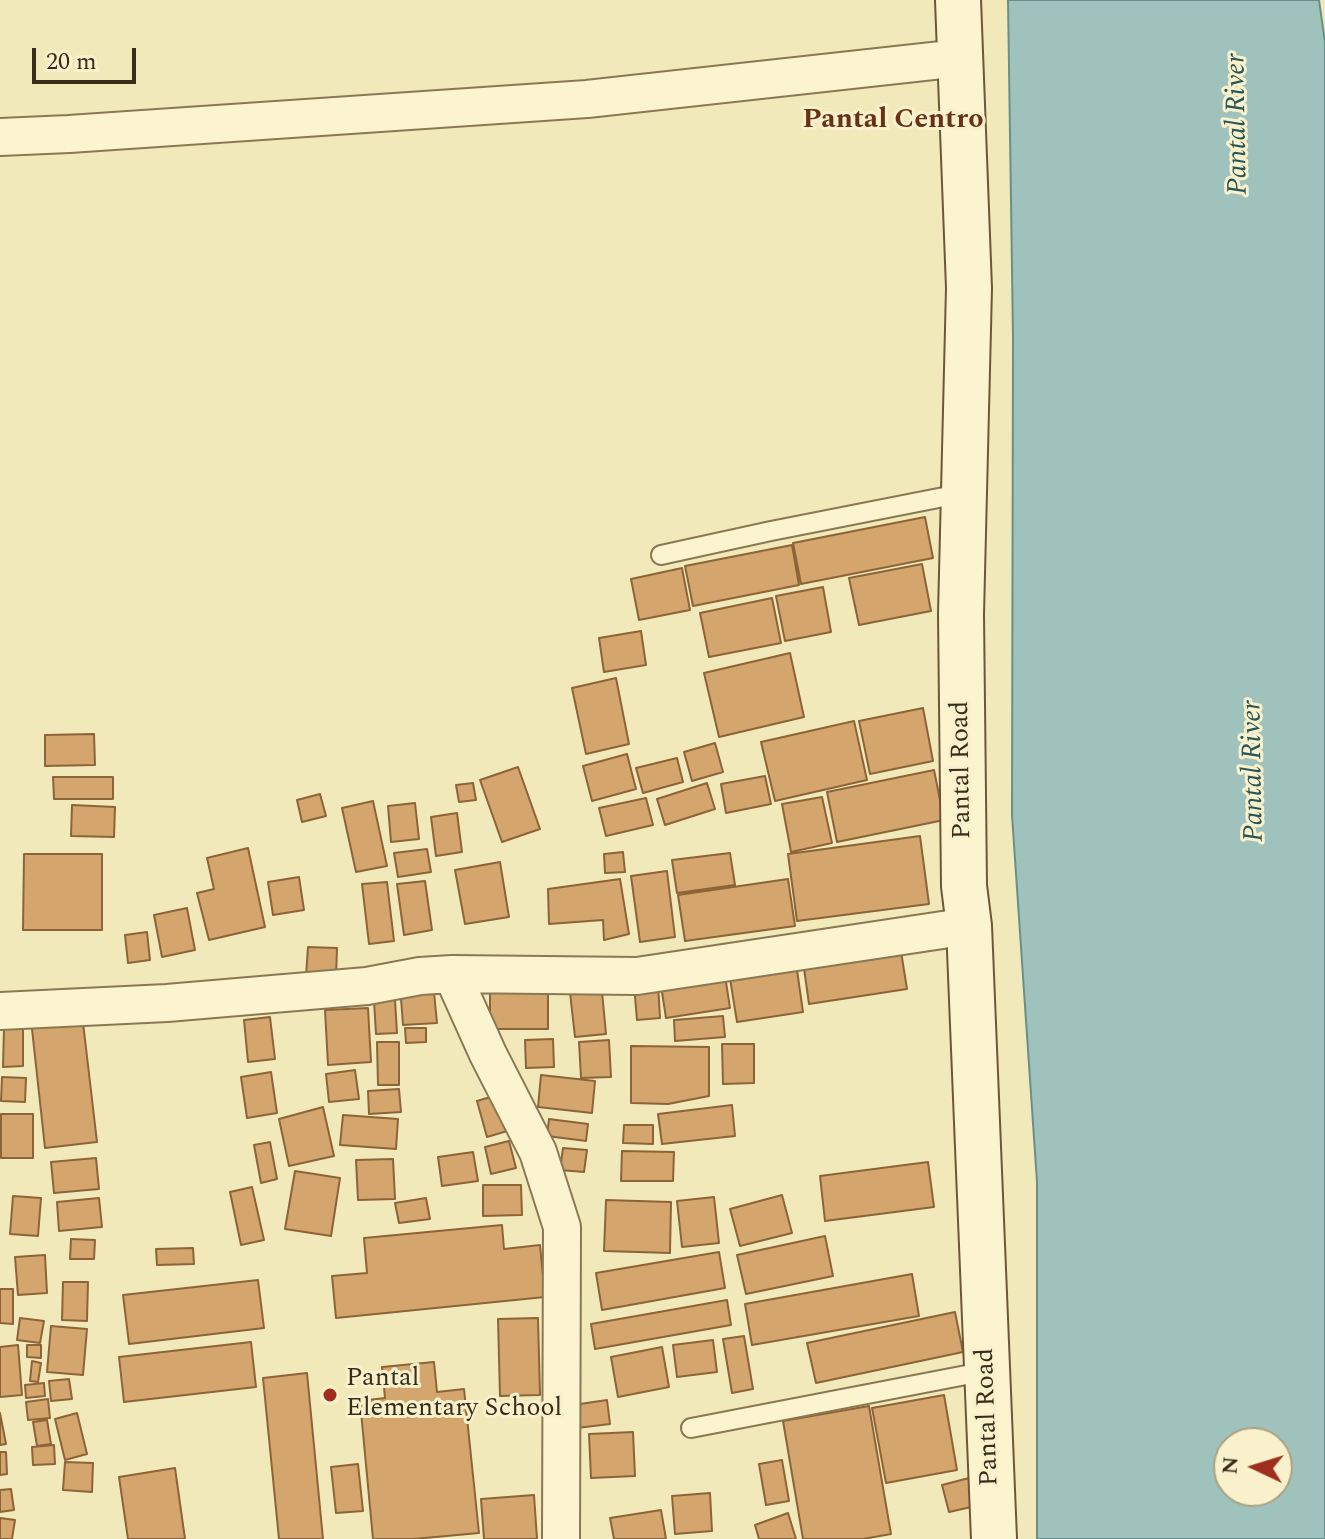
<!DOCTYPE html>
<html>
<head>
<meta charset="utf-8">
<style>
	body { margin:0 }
	#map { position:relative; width:1325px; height:1539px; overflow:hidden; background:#f2e9bb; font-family:Spectral,serif }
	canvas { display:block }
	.north { position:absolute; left:1213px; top:1427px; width:80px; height:80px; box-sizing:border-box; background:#f9f1cb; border:2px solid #aca284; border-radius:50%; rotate:274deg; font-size:22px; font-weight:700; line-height:32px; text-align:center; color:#382c1a }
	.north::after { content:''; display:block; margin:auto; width:28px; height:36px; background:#9f2e1e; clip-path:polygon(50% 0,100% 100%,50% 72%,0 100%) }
	.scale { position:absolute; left:32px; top:48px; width:104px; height:36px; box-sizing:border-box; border:4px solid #382c1a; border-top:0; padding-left:10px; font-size:24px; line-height:28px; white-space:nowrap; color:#382c1a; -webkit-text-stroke:6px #f9f1cb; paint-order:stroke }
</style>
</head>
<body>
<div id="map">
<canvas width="1325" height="1539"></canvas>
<div class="north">N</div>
<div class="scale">20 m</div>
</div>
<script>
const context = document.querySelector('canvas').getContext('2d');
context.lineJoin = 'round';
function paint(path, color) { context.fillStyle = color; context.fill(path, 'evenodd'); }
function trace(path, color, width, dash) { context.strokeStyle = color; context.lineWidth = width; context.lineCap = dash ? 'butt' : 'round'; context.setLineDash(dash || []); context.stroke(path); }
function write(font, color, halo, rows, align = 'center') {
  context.font = font + ' Spectral,serif'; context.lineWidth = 6; context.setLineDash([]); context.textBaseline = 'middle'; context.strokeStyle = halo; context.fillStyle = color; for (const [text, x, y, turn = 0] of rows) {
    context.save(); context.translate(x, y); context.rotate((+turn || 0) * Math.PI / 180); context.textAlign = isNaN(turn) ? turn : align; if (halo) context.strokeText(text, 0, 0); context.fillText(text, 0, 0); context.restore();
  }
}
const water = new Path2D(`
	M 1008,0 L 1319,0 L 1325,42 L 1325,1539 L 1037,1539 L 1037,1182 L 1012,815 L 1013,336 ZM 1229,1443 L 1277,1443 L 1277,1491 L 1229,1491 Z`);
paint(water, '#a0c2bc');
trace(water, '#67908b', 2);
const building = new Path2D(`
	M 925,517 L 933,558 L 801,584 L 793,543 Z
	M 792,545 L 799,585 L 693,606 L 685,566 Z
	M 922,564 L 931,611 L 859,625 L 849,578 Z
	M 682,568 L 690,610 L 639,620 L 631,579 Z
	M 823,587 L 831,632 L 785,641 L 776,596 Z
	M 772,598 L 781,643 L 709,657 L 700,613 Z
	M 641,631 L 646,665 L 604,672 L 599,638 Z
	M 790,653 L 804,717 L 719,737 L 704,673 Z
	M 616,678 L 629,744 L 586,754 L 572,688 Z
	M 923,708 L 933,761 L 870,774 L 859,721 Z
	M 854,721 L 867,780 L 775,801 L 761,742 Z
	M 94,734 L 95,765 L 45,766 L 45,735 Z
	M 715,743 L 723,772 L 692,781 L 684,752 Z
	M 627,754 L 636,789 L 592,801 L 583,766 Z
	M 677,758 L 683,782 L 643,793 L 636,768 Z
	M 518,767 L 540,829 L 502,842 L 480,780 Z
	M 934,770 L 944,820 L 837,842 L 827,792 Z
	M 765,776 L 771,804 L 726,813 L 721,784 Z
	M 53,777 L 113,777 L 113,799 L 54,799 Z
	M 473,783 L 476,800 L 459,802 L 456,785 Z
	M 707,783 L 715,809 L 665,825 L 657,799 Z
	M 320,794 L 326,816 L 302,822 L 297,800 Z
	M 822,797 L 832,843 L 791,852 L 782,804 Z
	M 646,798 L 653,825 L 606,836 L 599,808 Z
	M 373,801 L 387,866 L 356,872 L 342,808 Z
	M 415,803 L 419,839 L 391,842 L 388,806 Z
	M 72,805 L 115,807 L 114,837 L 71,836 Z
	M 457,813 L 462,852 L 436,856 L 431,817 Z
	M 920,836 L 929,904 L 797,921 L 788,854 Z
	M 248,848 L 265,927 L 209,940 L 197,893 L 214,889 L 207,858 Z
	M 427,849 L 431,872 L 398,877 L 394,853 Z
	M 623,852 L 625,872 L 605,873 L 604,854 Z
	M 730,853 L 735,885 L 677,893 L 672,860 Z
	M 24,854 L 102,854 L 102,930 L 23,930 Z
	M 500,862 L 509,917 L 465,924 L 455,870 Z
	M 667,871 L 675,937 L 640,942 L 631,876 Z
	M 299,877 L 304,910 L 273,915 L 268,882 Z
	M 620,879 L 629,934 L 604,940 L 603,920 L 549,924 L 548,889 Z
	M 788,879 L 795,926 L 685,941 L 678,895 Z
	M 425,881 L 432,930 L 404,935 L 397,884 Z
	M 387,882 L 394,941 L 369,944 L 362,884 Z
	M 187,908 L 195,950 L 162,957 L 154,915 Z
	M 147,932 L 150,960 L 128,963 L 125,935 Z
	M 899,939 L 907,989 L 809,1004 L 802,954 Z
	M 308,947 L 337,948 L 336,978 L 306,976 Z
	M 795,956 L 803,1012 L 737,1022 L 728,966 Z
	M 724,969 L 730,1008 L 666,1018 L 660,979 Z
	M 601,981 L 606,1034 L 575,1037 L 569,984 Z
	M 433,982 L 437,1023 L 403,1025 L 400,985 Z
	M 490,984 L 548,984 L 548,1029 L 490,1029 Z
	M 658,984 L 660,1018 L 637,1020 L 634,985 Z
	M 395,1000 L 397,1033 L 376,1034 L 374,1001 Z
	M 368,1008 L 371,1062 L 328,1065 L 325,1010 Z
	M 82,1014 L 97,1142 L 45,1148 L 31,1020 Z
	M 723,1016 L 725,1037 L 675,1041 L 674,1020 Z
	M 270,1017 L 275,1059 L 248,1062 L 244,1020 Z
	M 4,1028 L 23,1028 L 23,1066 L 3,1067 Z
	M 405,1028 L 426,1028 L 426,1042 L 406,1043 Z
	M 553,1039 L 554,1067 L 526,1068 L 525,1040 Z
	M 609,1040 L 611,1077 L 581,1078 L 579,1042 Z
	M 377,1042 L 399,1042 L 399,1085 L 378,1085 Z
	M 722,1044 L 754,1044 L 754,1083 L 723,1084 Z
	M 631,1046 L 709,1047 L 709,1096 L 668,1104 L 631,1103 Z
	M 355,1070 L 359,1099 L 329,1102 L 326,1074 Z
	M 271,1072 L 277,1113 L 247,1118 L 241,1077 Z
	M 541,1075 L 595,1081 L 592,1113 L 538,1107 Z
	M 2,1077 L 26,1078 L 25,1102 L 1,1101 Z
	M 399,1089 L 401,1112 L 369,1114 L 368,1091 Z
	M 504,1093 L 514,1129 L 487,1137 L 477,1101 Z
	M 732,1105 L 735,1136 L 662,1144 L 658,1114 Z
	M 323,1107 L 334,1156 L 289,1166 L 279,1119 Z
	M 1,1114 L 33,1114 L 33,1158 L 1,1158 Z
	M 343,1115 L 398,1119 L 396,1149 L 340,1145 Z
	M 549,1119 L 588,1124 L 586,1141 L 547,1136 Z
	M 624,1125 L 653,1125 L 653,1144 L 623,1143 Z
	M 509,1141 L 516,1168 L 491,1174 L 485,1147 Z
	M 270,1142 L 277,1179 L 261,1183 L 254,1145 Z
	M 563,1148 L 587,1150 L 584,1172 L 560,1170 Z
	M 622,1151 L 674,1152 L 673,1181 L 621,1181 Z
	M 473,1152 L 478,1181 L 442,1186 L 438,1157 Z
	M 96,1158 L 99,1189 L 54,1193 L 51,1162 Z
	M 393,1159 L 395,1199 L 358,1200 L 356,1160 Z
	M 928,1162 L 934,1207 L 825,1221 L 820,1176 Z
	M 295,1171 L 340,1178 L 331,1236 L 285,1229 Z
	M 483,1185 L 521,1185 L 522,1215 L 483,1216 Z
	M 252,1187 L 264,1240 L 241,1245 L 230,1192 Z
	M 782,1195 L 792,1233 L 740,1246 L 730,1209 Z
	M 13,1196 L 41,1198 L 38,1236 L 10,1234 Z
	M 714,1197 L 719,1243 L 682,1247 L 677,1201 Z
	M 99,1198 L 102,1227 L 59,1231 L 57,1202 Z
	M 426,1198 L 430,1219 L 399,1223 L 395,1203 Z
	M 606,1200 L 671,1202 L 670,1253 L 604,1251 Z
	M 502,1225 L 504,1249 L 540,1245 L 545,1297 L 336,1318 L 332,1276 L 367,1273 L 364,1238 Z
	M 825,1236 L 833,1276 L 746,1294 L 737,1255 Z
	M 71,1239 L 95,1240 L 94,1259 L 70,1259 Z
	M 193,1248 L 194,1264 L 157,1265 L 156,1249 Z
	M 719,1252 L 725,1288 L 602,1310 L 596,1273 Z
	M 45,1255 L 47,1293 L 18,1295 L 15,1257 Z
	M 912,1274 L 919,1316 L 752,1345 L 745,1304 Z
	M 258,1280 L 264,1328 L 129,1344 L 123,1295 Z
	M 63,1282 L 88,1282 L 87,1321 L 62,1320 Z
	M 0,1289 L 13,1289 L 13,1324 L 0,1323 Z
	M 727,1300 L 731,1325 L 595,1349 L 591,1324 Z
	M 955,1312 L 963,1352 L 816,1383 L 807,1343 Z
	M 20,1318 L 44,1321 L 40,1343 L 17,1340 Z
	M 538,1318 L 540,1395 L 500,1396 L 498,1319 Z
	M 51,1326 L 87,1329 L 83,1375 L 47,1372 Z
	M 744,1336 L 753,1389 L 732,1393 L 723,1339 Z
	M 713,1340 L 717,1372 L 677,1377 L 673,1345 Z
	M 251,1342 L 256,1387 L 124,1402 L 119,1357 Z
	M 18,1345 L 22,1395 L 0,1397 L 0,1347 Z
	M 27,1345 L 41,1345 L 41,1358 L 27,1357 Z
	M 662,1347 L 669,1387 L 618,1397 L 611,1357 Z
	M 32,1361 L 41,1363 L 38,1382 L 30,1381 Z
	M 434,1362 L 437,1392 L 464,1389 L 479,1533 L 414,1539 L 373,1539 L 360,1401 L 385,1398 L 382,1367 Z
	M 307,1373 L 323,1539 L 279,1539 L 263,1378 Z
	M 69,1379 L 72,1399 L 51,1401 L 49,1381 Z
	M 44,1383 L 45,1396 L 26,1398 L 25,1385 Z
	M 944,1395 L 957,1470 L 886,1483 L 872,1408 Z
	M 48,1399 L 50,1418 L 28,1420 L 26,1402 Z
	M 607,1400 L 610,1424 L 577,1428 L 573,1405 Z
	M 869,1406 L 891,1534 L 863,1539 L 803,1539 L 783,1421 Z
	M 0,1413 L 6,1444 L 0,1445 Z
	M 77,1413 L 87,1454 L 65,1460 L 55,1419 Z
	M 47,1420 L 51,1444 L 37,1446 L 33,1422 Z
	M 633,1432 L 635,1476 L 591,1478 L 589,1434 Z
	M 54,1445 L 55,1464 L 33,1465 L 32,1447 Z
	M 0,1452 L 6,1452 L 7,1474 L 0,1475 Z
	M 782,1460 L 789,1501 L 766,1505 L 759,1464 Z
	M 65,1462 L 93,1463 L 92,1492 L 63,1490 Z
	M 358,1464 L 363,1511 L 336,1513 L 331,1467 Z
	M 175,1468 L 185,1539 L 128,1539 L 119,1477 Z
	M 973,1477 L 980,1505 L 949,1512 L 942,1485 Z
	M 11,1489 L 14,1510 L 0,1512 L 0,1490 Z
	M 710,1493 L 712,1531 L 675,1534 L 672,1496 Z
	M 534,1495 L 537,1539 L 484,1539 L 481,1499 Z
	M 661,1510 L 666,1539 L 614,1539 L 610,1518 Z
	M 788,1513 L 796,1539 L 759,1539 L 755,1525 Z
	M 0,1518 L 15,1520 L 12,1539 L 0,1539 Z`);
paint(building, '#d4a56d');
trace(building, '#8c6437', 2);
const lane = new Path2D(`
	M 661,555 L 771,531 L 964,493
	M 691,1428 L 987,1371`);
const street = new Path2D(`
	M 0,137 L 69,134 L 587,99 L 960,58
	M 452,974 L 637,976 L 969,926
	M 0,1011 L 167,1003 L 367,986 L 420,976 L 452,974 L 488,1054 L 538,1152 L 562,1227 L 561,1539`);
const secondary = new Path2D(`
	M 958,0 L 969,288 L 961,614 L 964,886 L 969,926 L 994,1539`);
trace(lane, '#8a7853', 22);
trace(street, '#8a7853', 40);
trace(secondary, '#6c5837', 48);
trace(lane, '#fcf4cf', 18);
trace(street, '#fcf4cf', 36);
trace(secondary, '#fcf4cf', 44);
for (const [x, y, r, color] of [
	[330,1395,8,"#9f2e1e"]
]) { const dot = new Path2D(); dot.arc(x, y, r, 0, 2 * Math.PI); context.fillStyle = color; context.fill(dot); trace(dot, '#f9f1cb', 3); }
write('26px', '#382c1a', '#f9f1cb', [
	["Pantal Road",963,770,-91],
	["Pantal Road",989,1417,-92]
]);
write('26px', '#382c1a', '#f9f1cb', [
	["Pantal",346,1380],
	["Elementary School",346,1410]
], 'left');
write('bold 28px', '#693215', '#f9f1cb', [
	["Pantal Centro",893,122]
]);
write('italic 28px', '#275659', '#f9f1cb', [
	["Pantal River",1239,124,-91],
	["Pantal River",1255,771,-91]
]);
</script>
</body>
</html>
